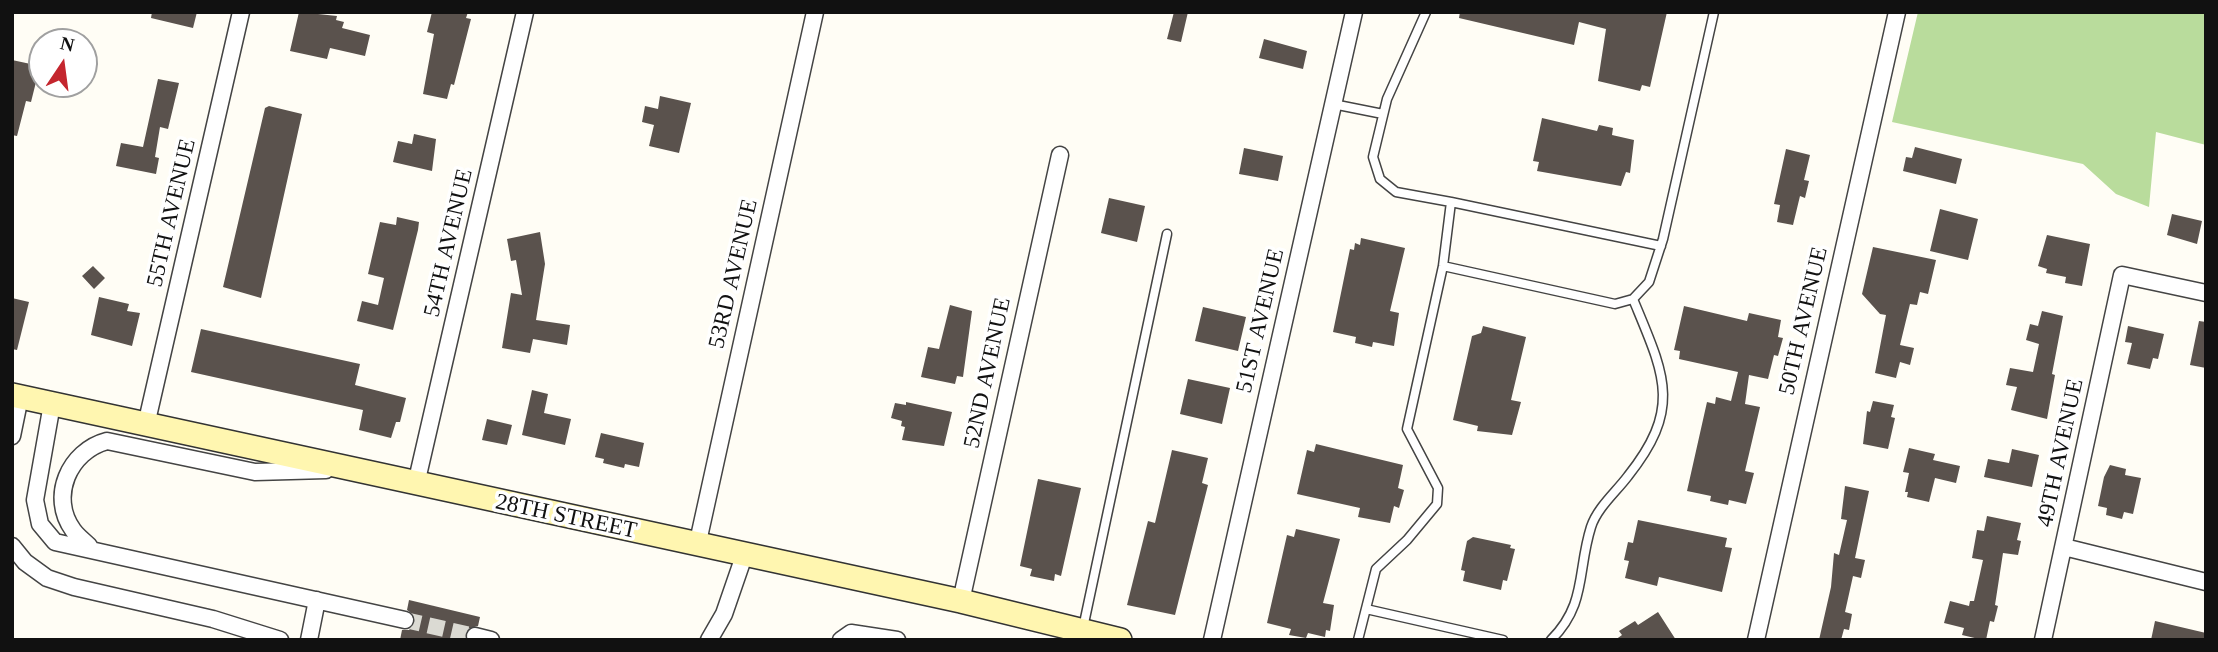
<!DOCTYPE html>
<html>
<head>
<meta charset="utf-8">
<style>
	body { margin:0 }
	#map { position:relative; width:2218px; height:652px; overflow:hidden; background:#fffdf5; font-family:"Times New Roman",serif }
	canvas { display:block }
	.frame { position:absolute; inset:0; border:14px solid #111; pointer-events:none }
	.north { position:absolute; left:28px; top:28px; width:70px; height:70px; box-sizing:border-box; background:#fff; border:2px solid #a0a0a0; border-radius:50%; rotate:13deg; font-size:19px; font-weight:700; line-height:28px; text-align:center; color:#111 }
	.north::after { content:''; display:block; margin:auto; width:24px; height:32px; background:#c4262e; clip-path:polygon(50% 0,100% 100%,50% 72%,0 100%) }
</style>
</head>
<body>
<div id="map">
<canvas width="2218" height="652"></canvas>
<div class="frame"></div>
<div class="north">N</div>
</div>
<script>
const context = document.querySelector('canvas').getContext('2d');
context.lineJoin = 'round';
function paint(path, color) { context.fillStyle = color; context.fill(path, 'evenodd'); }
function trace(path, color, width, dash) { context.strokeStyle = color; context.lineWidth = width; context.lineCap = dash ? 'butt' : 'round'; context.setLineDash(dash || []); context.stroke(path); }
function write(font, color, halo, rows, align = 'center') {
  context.font = font + ' "Times New Roman",serif'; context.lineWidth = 7; context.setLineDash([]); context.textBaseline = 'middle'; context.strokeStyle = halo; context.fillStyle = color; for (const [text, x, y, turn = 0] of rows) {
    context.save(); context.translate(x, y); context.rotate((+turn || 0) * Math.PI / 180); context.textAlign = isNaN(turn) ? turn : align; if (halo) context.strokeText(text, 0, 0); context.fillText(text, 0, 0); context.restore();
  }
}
paint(new Path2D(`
	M 1918,12 L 2206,12 L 2206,145 L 2156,132 L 2149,207 L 2116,194 L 2083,164 L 1892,122 Z`), '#b9dc9c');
paint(new Path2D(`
	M 152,12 L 197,12 L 193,28 L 151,18 Z
	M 299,12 L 337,16 L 336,20 L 344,22 L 342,28 L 370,35 L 365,56 L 330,48 L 327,59 L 290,51 Z
	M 432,12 L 468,12 L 466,18 L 471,19 L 454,85 L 451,84 L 447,99 L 423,94 L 434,34 L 427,32 Z
	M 1174,12 L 1188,12 L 1181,42 L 1167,39 Z
	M 1460,12 L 1667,12 L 1650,87 L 1642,85 L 1640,91 L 1598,81 L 1606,29 L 1579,22 L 1574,45 L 1459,18 Z
	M 1264,39 L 1307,51 L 1303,69 L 1259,58 Z
	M 12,60 L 40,66 L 31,102 L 26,101 L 17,136 L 12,135 Z
	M 158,79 L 179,83 L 168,129 L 160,127 L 155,157 L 159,158 L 156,174 L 116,166 L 121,143 L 143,147 Z
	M 660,96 L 691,103 L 679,153 L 649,146 L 654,125 L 642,122 L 645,106 L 658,109 Z
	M 269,106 L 302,114 L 261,298 L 223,287 L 265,108 Z
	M 1542,118 L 1597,131 L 1599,125 L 1613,128 L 1612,135 L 1634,140 L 1630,173 L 1626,172 L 1621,186 L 1537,171 L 1539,162 L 1533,161 Z
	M 414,134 L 436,139 L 432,171 L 393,162 L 398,141 L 412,144 Z
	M 1915,147 L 1962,159 L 1956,184 L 1903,171 L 1906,157 L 1912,158 Z
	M 1244,148 L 1283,156 L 1278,181 L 1239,174 Z
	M 1786,149 L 1810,155 L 1804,180 L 1809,181 L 1805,198 L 1800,196 L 1793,225 L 1777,222 L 1780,205 L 1774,204 Z
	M 1109,198 L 1145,206 L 1137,242 L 1101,233 Z
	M 1940,209 L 1978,219 L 1968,260 L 1930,251 Z
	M 2172,214 L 2202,221 L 2197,244 L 2167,235 Z
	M 397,217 L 419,222 L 418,230 L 393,330 L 357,321 L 362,301 L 378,305 L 384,278 L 368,274 L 380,222 L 396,225 Z
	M 540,232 L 545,264 L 536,320 L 570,325 L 567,345 L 533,339 L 530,353 L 502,348 L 511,293 L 522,295 L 516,260 L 511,261 L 507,239 Z
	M 2047,235 L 2090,244 L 2082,286 L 2065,283 L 2066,277 L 2046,273 L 2047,269 L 2038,266 Z
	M 1361,238 L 1405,248 L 1390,311 L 1399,313 L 1394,346 L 1373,342 L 1372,347 L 1355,343 L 1356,337 L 1333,332 L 1350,249 L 1354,250 L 1355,243 L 1360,245 Z
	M 1873,247 L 1936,260 L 1928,294 L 1920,292 L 1917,305 L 1910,304 L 1900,345 L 1914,348 L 1910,365 L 1900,362 L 1896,378 L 1875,373 L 1886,315 L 1880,314 L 1862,294 Z
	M 93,266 L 105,278 L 94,289 L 82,276 Z
	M 99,297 L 129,304 L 127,311 L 140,313 L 132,346 L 91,335 Z
	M 12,298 L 29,302 L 17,350 L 12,349 Z
	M 950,305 L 972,311 L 963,377 L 957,376 L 955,384 L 921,377 L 928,347 L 939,349 Z
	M 1684,306 L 1747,321 L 1749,313 L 1781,320 L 1778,337 L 1783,338 L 1778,356 L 1774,355 L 1768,379 L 1749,375 L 1745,404 L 1760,407 L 1745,471 L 1754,473 L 1746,504 L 1729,500 L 1728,505 L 1710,501 L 1711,496 L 1687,491 L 1707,402 L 1715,404 L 1716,397 L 1731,401 L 1738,372 L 1679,359 L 1680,351 L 1674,350 Z
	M 1203,307 L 1246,317 L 1238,351 L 1195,341 Z
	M 2042,311 L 2063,316 L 2052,374 L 2055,375 L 2047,419 L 2011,410 L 2017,387 L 2006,385 L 2010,368 L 2033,372 L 2039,344 L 2026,340 L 2030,324 L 2038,326 Z
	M 2199,321 L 2206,322 L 2206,368 L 2190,365 Z
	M 1483,326 L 1526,337 L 1511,400 L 1521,402 L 1512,435 L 1477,431 L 1478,426 L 1453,420 L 1472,336 L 1481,333 Z
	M 2128,326 L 2164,334 L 2158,359 L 2153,358 L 2150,369 L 2127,364 L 2132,343 L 2125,342 Z
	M 201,329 L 360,364 L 355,385 L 406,398 L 400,422 L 396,422 L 391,438 L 359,430 L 363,410 L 191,372 Z
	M 1188,379 L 1230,388 L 1222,424 L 1180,414 Z
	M 532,390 L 548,394 L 544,413 L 571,419 L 565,445 L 522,435 Z
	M 1873,401 L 1894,405 L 1891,417 L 1895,418 L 1888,449 L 1863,444 L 1867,411 L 1870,412 Z
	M 906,402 L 952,412 L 944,446 L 902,440 L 905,427 L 901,426 L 902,421 L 891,418 L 895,403 L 906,405 Z
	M 487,419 L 512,425 L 507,445 L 482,440 Z
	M 601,433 L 644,443 L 639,467 L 625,464 L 624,468 L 603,463 L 604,459 L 595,457 Z
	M 1316,444 L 1403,465 L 1398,488 L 1404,490 L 1399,508 L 1394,506 L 1390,523 L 1358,517 L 1360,508 L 1297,494 L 1307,450 L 1314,452 Z
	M 1909,448 L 1935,454 L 1933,460 L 1960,466 L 1956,483 L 1935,478 L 1929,502 L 1907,497 L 1908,492 L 1905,492 L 1909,473 L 1903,472 Z
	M 2012,449 L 2039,455 L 2032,487 L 1984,477 L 1988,459 L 2009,463 Z
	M 1172,450 L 1208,458 L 1202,483 L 1208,485 L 1175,615 L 1127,605 L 1148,521 L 1155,523 Z
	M 2110,465 L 2126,469 L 2125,475 L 2141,478 L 2133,514 L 2124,512 L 2122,519 L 2106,515 L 2107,508 L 2098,506 L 2104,477 Z
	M 1038,479 L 1081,488 L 1061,576 L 1055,574 L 1054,581 L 1030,576 L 1032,569 L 1020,566 Z
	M 1845,486 L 1869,491 L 1855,558 L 1865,560 L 1861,578 L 1853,576 L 1845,612 L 1852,614 L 1849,630 L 1844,629 L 1841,640 L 1819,640 L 1831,587 L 1834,553 L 1839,555 L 1847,520 L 1841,519 Z
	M 1987,516 L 2021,523 L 2017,540 L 2021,541 L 2018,555 L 2003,553 L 1995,605 L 1998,606 L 1994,622 L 1990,621 L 1986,640 L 1983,640 L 1962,635 L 1964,628 L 1944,623 L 1950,601 L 1969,606 L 1970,601 L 1974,601 L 1983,560 L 1972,558 L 1977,530 L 1984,531 Z
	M 1638,520 L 1727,538 L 1725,547 L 1732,548 L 1722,592 L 1659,577 L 1657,586 L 1625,578 L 1629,561 L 1624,560 L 1628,542 L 1633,543 Z
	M 1296,529 L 1340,539 L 1323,603 L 1334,605 L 1330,631 L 1326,630 L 1325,637 L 1308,633 L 1306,638 L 1289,635 L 1291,629 L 1267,623 L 1287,535 L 1294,537 Z
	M 1473,537 L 1511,545 L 1510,548 L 1515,549 L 1507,581 L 1503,580 L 1501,590 L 1463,581 L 1465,571 L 1461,570 L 1467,541 Z
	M 409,600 L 480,617 L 478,626 L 467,629 L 465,640 L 400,640 L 402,630 L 409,630 L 415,623 L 415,616 L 407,610 Z
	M 1658,612 L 1676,640 L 1615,640 L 1622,635 L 1619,631 L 1635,621 L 1638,625 Z
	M 2155,621 L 2206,633 L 2206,640 L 2151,640 Z`), '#5a524d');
trace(new Path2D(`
	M 405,620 L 475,636`), '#dbdad3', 16, [16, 8]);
const service = new Path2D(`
	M 1333,104 L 1383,114
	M 1451,202 L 1661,246
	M 1443,266 L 1615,304 L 1633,299 L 1649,282 L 1663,239 L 1714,12
	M 1366,609 L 1503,640
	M 1083,628 L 1167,234
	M 1358,640 L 1376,569 L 1407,540 L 1437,504 L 1438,488 L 1407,429 L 1443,266 L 1451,202 L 1396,192 L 1380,179 L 1373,157 L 1387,99 L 1426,12
	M 1551,640 C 1587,604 1577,571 1591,527 C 1597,508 1616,492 1628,476 C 1683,407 1664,374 1633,299`);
const minor = new Path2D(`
	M 52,404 L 35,500 L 40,524 L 55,542 L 405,620
	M 146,425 L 241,12
	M 12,436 L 20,397
	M 416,484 L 525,12
	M 12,546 L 25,562 L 47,578 L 74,587 L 213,619 L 280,640
	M 89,546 C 84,541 77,536 73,530 C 49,497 69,451 107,441 L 255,472 L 326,470
	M 697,546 L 815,12
	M 2064,547 L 2206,582
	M 961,601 L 1060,155
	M 475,636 L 491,640
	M 309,640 L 317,600
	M 709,640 L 724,614 L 744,556
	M 841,640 L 851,633 L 897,640
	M 1212,640 L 1354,12
	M 1756,640 L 1897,12
	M 2043,640 L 2122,275 L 2206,293`);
const secondary = new Path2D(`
	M 12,395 L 961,601 L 1120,640`);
trace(service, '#444', 11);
trace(minor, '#444', 19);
trace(secondary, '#333', 26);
trace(service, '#fff', 8);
trace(minor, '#fff', 16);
trace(secondary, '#fff6b0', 23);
write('23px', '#111', '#fff', [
	["55TH AVENUE",172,213,-77],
	["54TH AVENUE",449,243,-77],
	["53RD AVENUE",734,274,-77],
	["51ST AVENUE",1261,321,-77],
	["50TH AVENUE",1804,321,-77],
	["52ND AVENUE",988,373,-78],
	["49TH AVENUE",2061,453,-78],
	["28TH STREET",566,517,12]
]);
</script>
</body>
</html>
